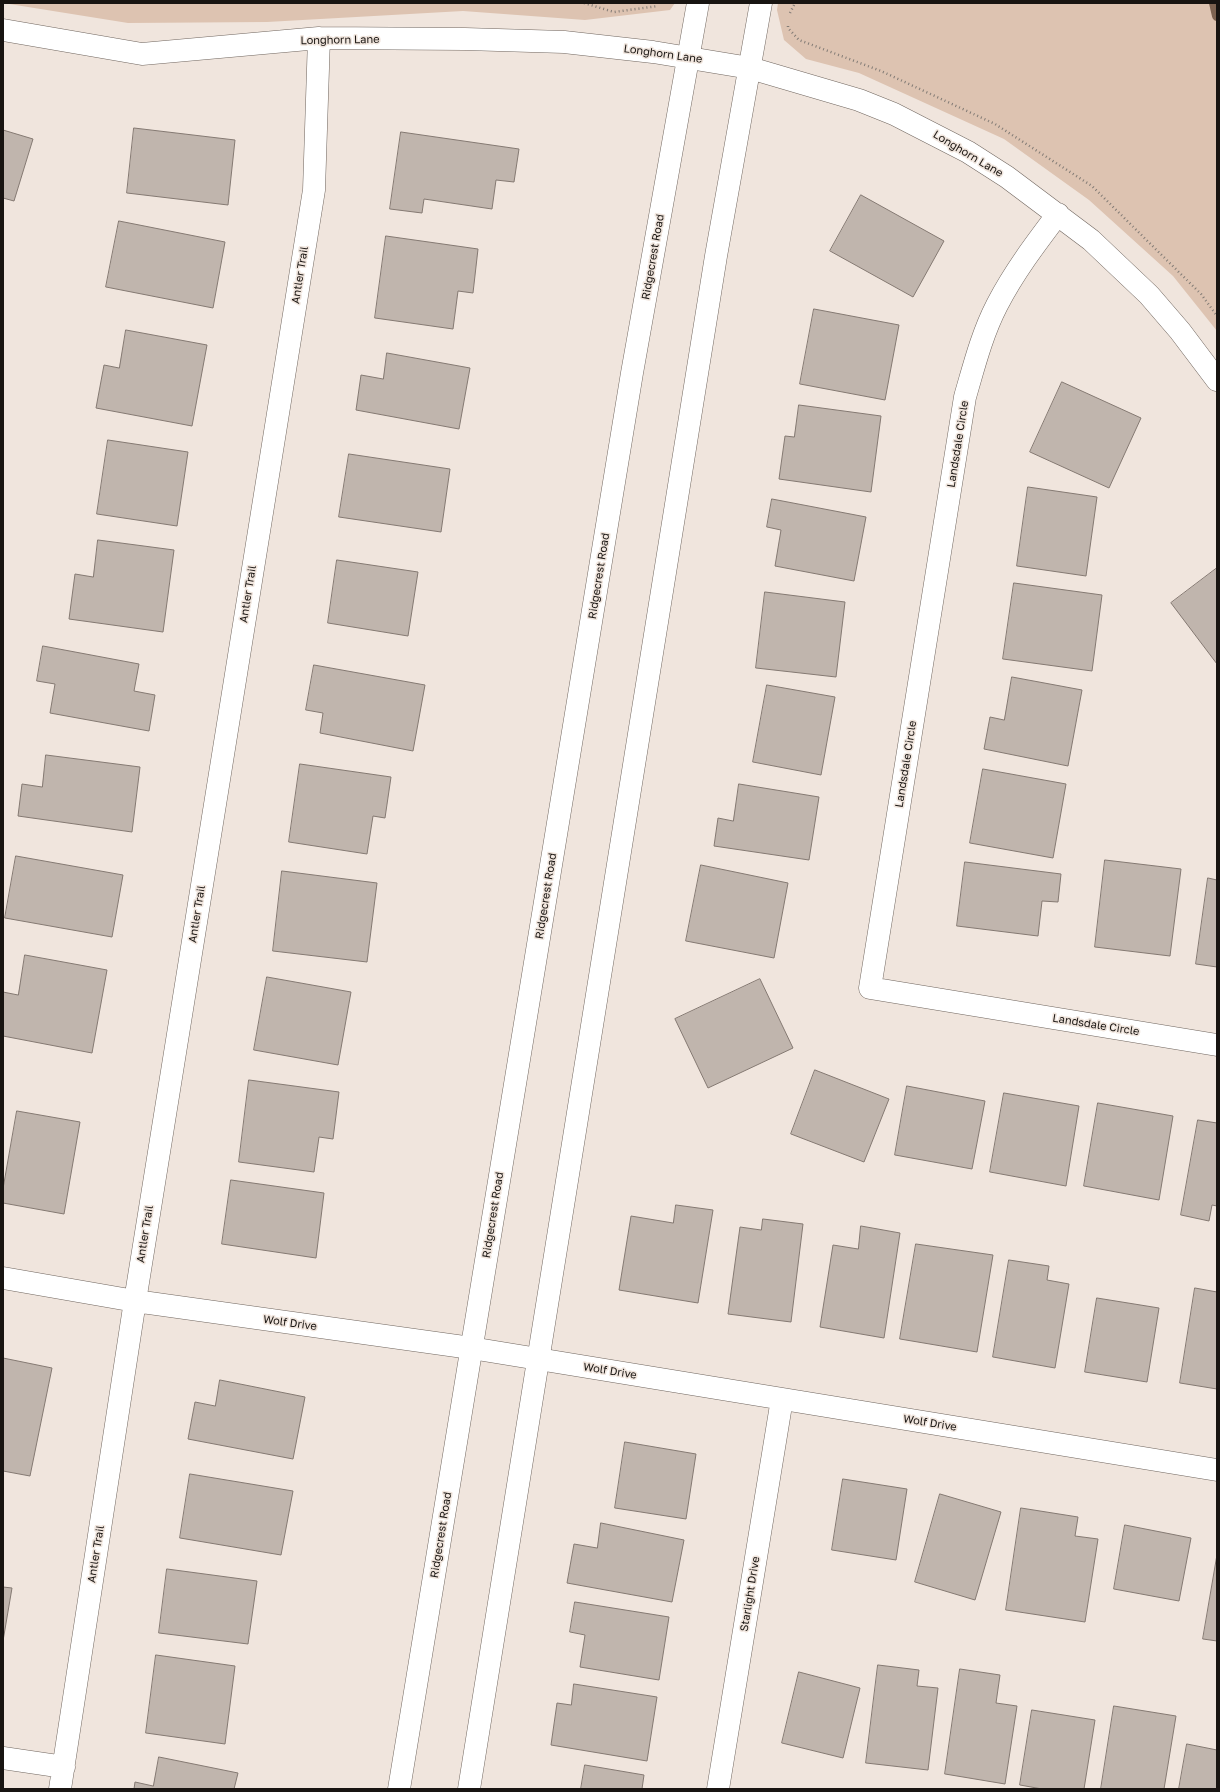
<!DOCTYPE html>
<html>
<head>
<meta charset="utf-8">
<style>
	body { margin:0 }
	#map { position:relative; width:1220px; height:1792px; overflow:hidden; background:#f0e5dd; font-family:"Golos Text",sans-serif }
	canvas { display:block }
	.frame { position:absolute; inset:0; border:4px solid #181411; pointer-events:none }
</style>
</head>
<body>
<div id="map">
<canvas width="1220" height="1792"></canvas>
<div class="frame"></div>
</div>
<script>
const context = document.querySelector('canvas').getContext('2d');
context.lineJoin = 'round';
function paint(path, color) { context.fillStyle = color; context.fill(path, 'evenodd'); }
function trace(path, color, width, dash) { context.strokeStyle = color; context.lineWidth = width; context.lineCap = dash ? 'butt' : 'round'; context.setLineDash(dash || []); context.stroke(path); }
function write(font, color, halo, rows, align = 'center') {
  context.font = font + ' "Golos Text",sans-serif'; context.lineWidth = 3; context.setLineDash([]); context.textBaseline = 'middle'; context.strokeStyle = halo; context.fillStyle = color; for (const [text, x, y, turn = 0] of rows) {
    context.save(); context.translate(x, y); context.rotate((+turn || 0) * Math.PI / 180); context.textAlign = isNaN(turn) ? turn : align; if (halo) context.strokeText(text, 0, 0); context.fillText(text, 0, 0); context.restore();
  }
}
paint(new Path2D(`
	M 3,3 L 675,3 L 670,10 L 585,20 L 463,11 L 267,22 L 128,23 Z
	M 778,3 L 1217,3 L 1217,331 L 1173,276 L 1089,200 L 1004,139 L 859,73 L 806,59 L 784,40 L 777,10 Z`), '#ddc3b1');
trace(new Path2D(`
	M 1214,3 L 1217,16`), '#7e6351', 10);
const building = new Path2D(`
	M 134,128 L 235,140 L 228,205 L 127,193 Z
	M 3,130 L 33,139 L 14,201 L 3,198 Z
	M 401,132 L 519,149 L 514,182 L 496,180 L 492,209 L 424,199 L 422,213 L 390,209 Z
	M 861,195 L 944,241 L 913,297 L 830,251 Z
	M 119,221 L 225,242 L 213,308 L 106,287 Z
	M 386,236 L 478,249 L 473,293 L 458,291 L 453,329 L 375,318 Z
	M 814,309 L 899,325 L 885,400 L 800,384 Z
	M 126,330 L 207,345 L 192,426 L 96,408 L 104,365 L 119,368 Z
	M 387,353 L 470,368 L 459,429 L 356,410 L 361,375 L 383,379 Z
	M 1062,382 L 1141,418 L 1109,488 L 1030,452 Z
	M 799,405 L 881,416 L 871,492 L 779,479 L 785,436 L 794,437 Z
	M 108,440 L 188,452 L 177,526 L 97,514 Z
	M 349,454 L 450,469 L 441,532 L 339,517 Z
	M 1028,487 L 1097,497 L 1086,576 L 1017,566 Z
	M 772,499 L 866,517 L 854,581 L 775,566 L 781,530 L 767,527 Z
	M 98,540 L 174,550 L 163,632 L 69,619 L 75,574 L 93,577 Z
	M 337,560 L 418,572 L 408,636 L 328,623 Z
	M 1217,568 L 1217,664 L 1171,603 Z
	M 1014,583 L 1102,595 L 1092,671 L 1003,659 Z
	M 765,592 L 845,602 L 836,677 L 756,668 Z
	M 43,646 L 139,664 L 134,691 L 155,695 L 149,731 L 50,713 L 55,684 L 37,681 Z
	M 314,665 L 425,685 L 413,751 L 320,733 L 323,713 L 306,710 Z
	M 1012,677 L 1082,690 L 1068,766 L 984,749 L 990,717 L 1004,720 Z
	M 767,685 L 835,697 L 821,775 L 753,762 Z
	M 46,755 L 140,767 L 132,832 L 18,816 L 22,784 L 42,787 Z
	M 300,764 L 391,777 L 385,818 L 373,816 L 367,854 L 289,842 Z
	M 983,769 L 1066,784 L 1053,858 L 970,843 Z
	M 739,784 L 819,797 L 809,860 L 714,846 L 718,818 L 733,821 Z
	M 16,856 L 123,875 L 112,937 L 5,918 Z
	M 1105,860 L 1181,869 L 1170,956 L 1095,947 Z
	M 965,862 L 1061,874 L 1058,902 L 1042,901 L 1038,936 L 957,926 Z
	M 701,865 L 788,883 L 774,958 L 686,941 Z
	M 282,871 L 377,883 L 367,962 L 273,951 Z
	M 1208,878 L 1217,880 L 1217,967 L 1196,964 Z
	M 25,955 L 107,970 L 92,1053 L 3,1036 L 3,992 L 18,995 Z
	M 267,977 L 351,992 L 338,1065 L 254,1050 Z
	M 760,979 L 793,1048 L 708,1088 L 675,1019 Z
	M 815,1070 L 889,1099 L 864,1162 L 791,1134 Z
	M 249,1080 L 339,1092 L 333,1139 L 319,1137 L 314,1172 L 239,1162 Z
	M 907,1086 L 985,1101 L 972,1169 L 895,1155 Z
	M 1004,1093 L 1079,1106 L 1066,1186 L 990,1172 Z
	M 1098,1103 L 1173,1116 L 1159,1200 L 1084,1186 Z
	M 17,1111 L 80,1122 L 64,1214 L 3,1203 L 3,1189 Z
	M 1198,1120 L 1217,1123 L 1217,1206 L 1212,1205 L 1209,1221 L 1181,1215 Z
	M 231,1180 L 324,1193 L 316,1258 L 222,1244 Z
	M 676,1205 L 713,1210 L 698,1303 L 619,1290 L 631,1216 L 673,1223 Z
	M 763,1219 L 803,1224 L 791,1322 L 728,1314 L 740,1227 L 761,1230 Z
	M 861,1226 L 900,1233 L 884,1338 L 820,1327 L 833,1245 L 858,1249 Z
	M 916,1244 L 993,1255 L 977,1352 L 900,1339 Z
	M 1009,1260 L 1049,1266 L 1047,1280 L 1069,1284 L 1055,1368 L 993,1357 Z
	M 1195,1288 L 1217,1292 L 1217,1389 L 1180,1383 Z
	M 1097,1298 L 1159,1308 L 1147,1382 L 1085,1372 Z
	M 3,1358 L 52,1368 L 30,1476 L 3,1471 Z
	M 220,1380 L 305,1397 L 293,1459 L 188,1439 L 195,1402 L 215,1406 Z
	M 625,1442 L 696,1454 L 686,1519 L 615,1508 Z
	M 190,1474 L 293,1491 L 281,1555 L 180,1538 Z
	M 843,1479 L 907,1489 L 896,1560 L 832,1550 Z
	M 940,1494 L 1001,1512 L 975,1600 L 915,1582 Z
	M 1021,1508 L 1078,1517 L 1075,1536 L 1098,1539 L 1085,1622 L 1006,1610 Z
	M 601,1523 L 684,1540 L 672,1602 L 567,1583 L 574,1544 L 597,1548 Z
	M 1125,1525 L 1191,1538 L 1179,1601 L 1114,1589 Z
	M 1217,1555 L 1217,1641 L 1203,1639 Z
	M 167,1569 L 257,1581 L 248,1644 L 159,1633 Z
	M 3,1587 L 12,1588 L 3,1641 Z
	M 575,1602 L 669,1617 L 659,1680 L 580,1667 L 585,1635 L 570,1632 Z
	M 156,1655 L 235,1666 L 225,1744 L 146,1733 Z
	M 878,1665 L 919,1670 L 917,1686 L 938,1688 L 928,1770 L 866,1763 Z
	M 960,1669 L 1000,1675 L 996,1703 L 1017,1706 L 1005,1784 L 945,1774 Z
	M 799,1672 L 860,1688 L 843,1758 L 782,1743 Z
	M 574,1684 L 657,1697 L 647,1761 L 551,1745 L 557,1703 L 571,1705 Z
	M 1114,1706 L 1176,1716 L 1164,1789 L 1101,1789 Z
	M 1032,1710 L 1095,1720 L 1084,1789 L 1042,1789 L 1020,1785 Z
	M 1187,1744 L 1217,1750 L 1217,1789 L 1179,1789 Z
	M 159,1757 L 238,1773 L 234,1789 L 134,1789 L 135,1782 L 153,1786 Z
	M 585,1765 L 644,1775 L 642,1789 L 581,1789 Z`);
paint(building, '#c0b5ad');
trace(building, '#847972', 1);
const minor = new Path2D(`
	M 3,30 L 142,54 L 319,38 L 465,39 L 564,42 L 653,52 L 750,68 L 859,100 L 894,114 L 968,152 L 1007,177 L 1091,240 L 1149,295 L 1180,331 L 1217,380
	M 1058,214 C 1036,243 1014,272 997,305 C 982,334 974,366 965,397 L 870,988 L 1217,1045
	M 3,1278 L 135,1301 L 471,1348 L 1217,1470
	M 3,1758 L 64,1767
	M 60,1789 L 135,1301 L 314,190 L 319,38
	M 718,1789 L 782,1399`);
const major = new Path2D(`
	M 399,1789 L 632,373 L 698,3
	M 469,1789 L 716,256 L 761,3`);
trace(minor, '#70665f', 23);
trace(major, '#70665f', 23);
trace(new Path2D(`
	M 584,3 L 614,12 L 658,6
	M 790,13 L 795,3
	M 788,26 L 788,28 L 799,40 L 881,71 L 995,124 L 1092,186 L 1201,294 L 1217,316`), '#827b75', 2.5, [1, 3]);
trace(minor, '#fff', 22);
trace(major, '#fff', 22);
write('11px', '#181411', '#f0e5dd', [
	["Longhorn Lane",340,40,-1],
	["Longhorn Lane",663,54,8],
	["Longhorn Lane",968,154,31],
	["Ridgecrest Road",653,257,-80],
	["Antler Trail",300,275,-81],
	["Landsdale Circle",958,444,-81],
	["Ridgecrest Road",599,576,-81],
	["Antler Trail",248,594,-81],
	["Landsdale Circle",906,764,-81],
	["Ridgecrest Road",546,896,-81],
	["Antler Trail",197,914,-81],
	["Landsdale Circle",1096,1025,9],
	["Ridgecrest Road",493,1215,-81],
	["Antler Trail",145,1234,-81],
	["Wolf Drive",290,1323,8],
	["Wolf Drive",610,1371,9],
	["Wolf Drive",930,1423,9],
	["Ridgecrest Road",441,1535,-81],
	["Antler Trail",96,1554,-81],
	["Starlight Drive",750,1594,-81]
]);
</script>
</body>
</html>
